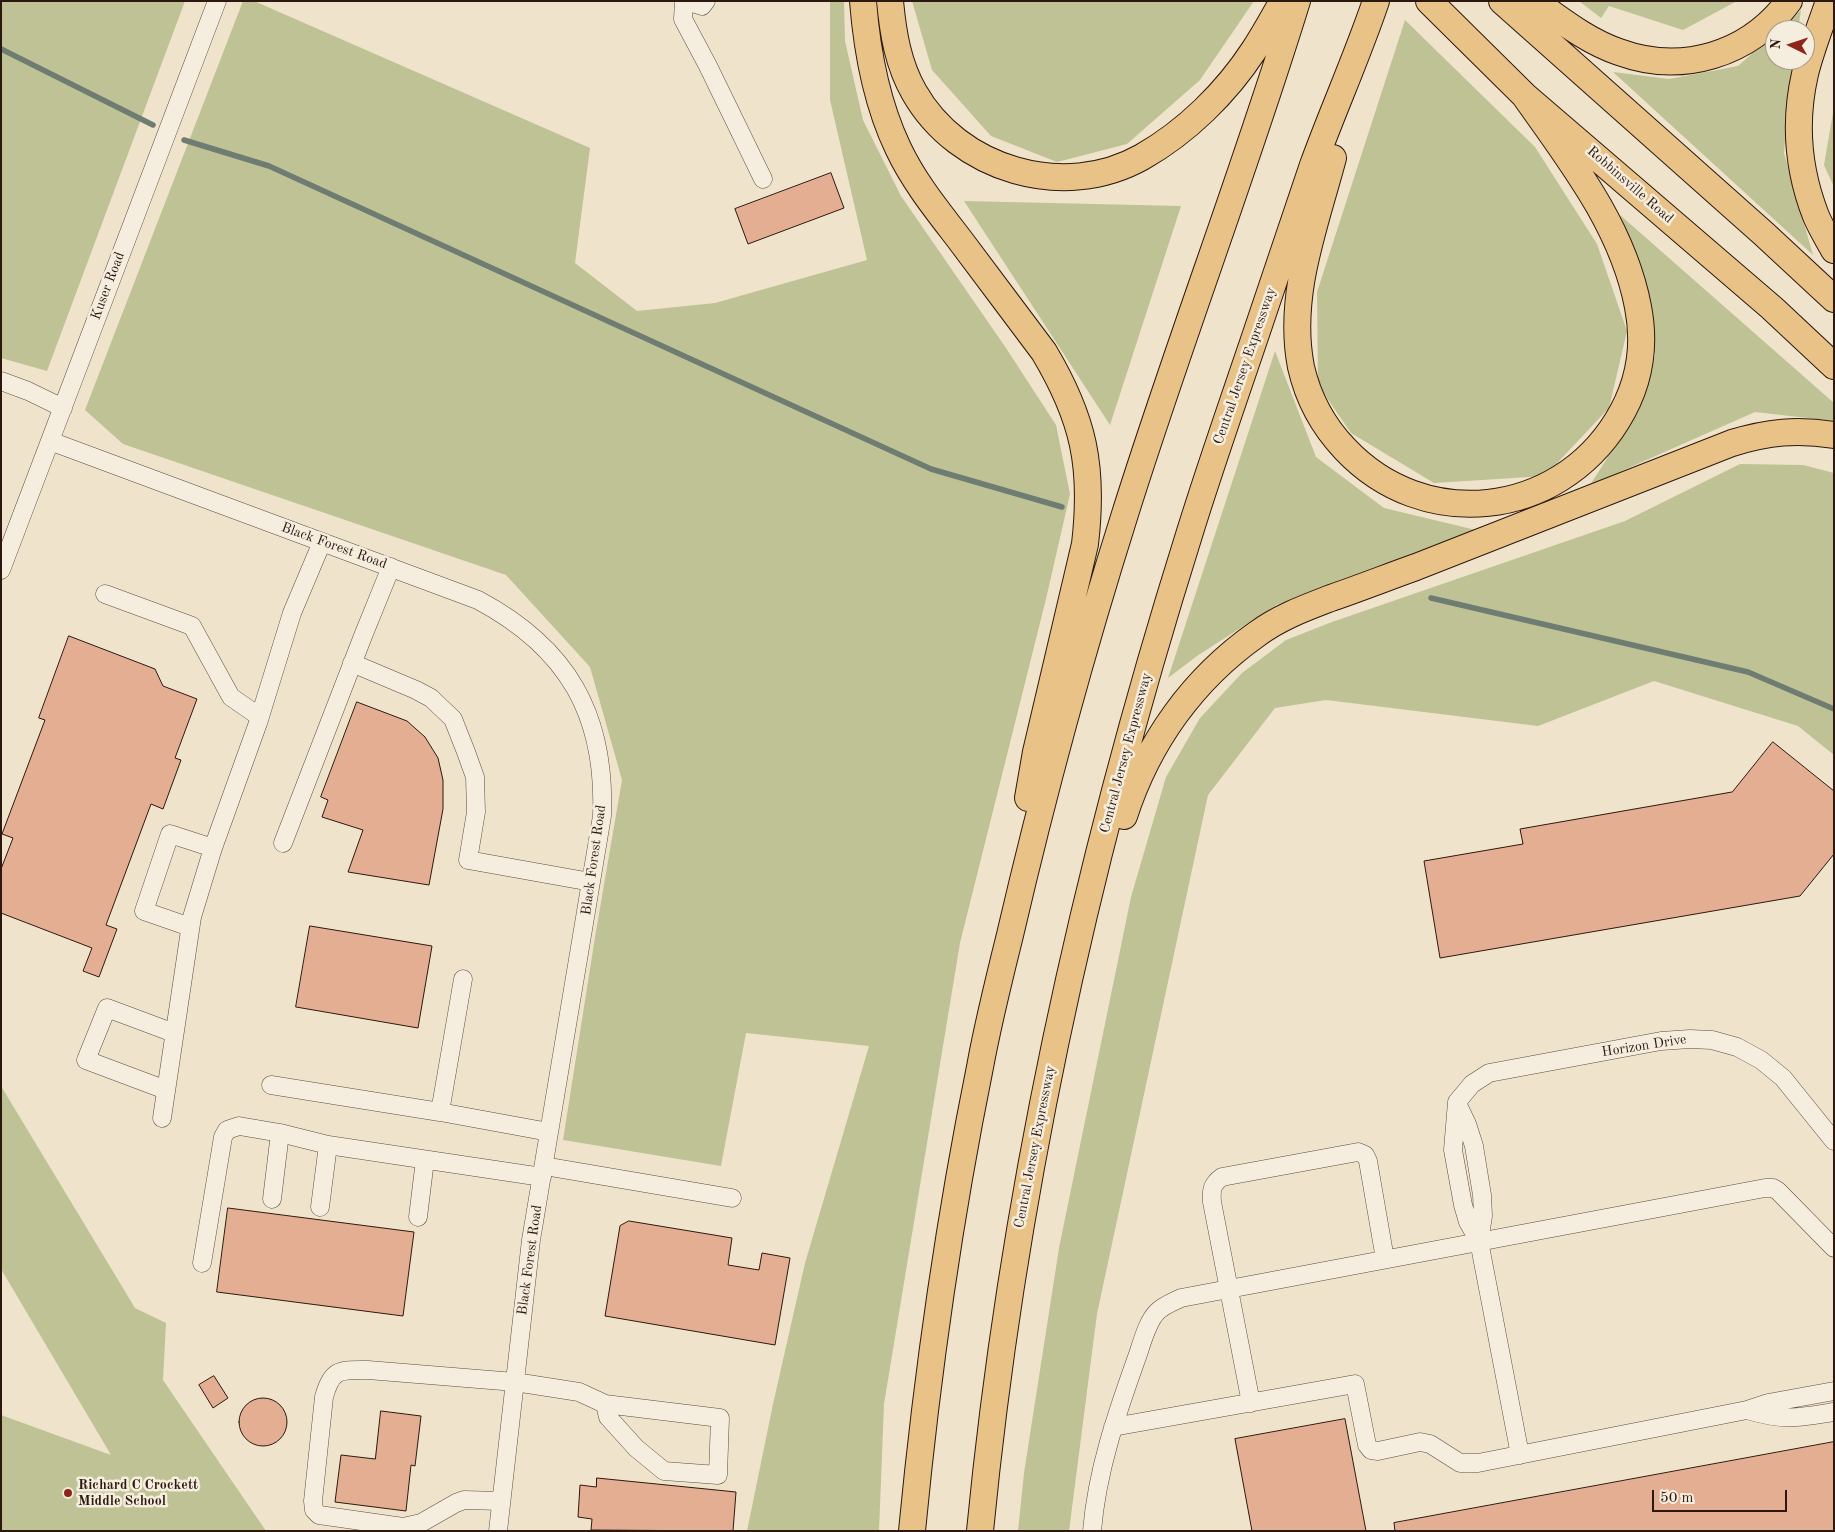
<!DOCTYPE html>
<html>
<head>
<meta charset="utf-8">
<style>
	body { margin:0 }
	#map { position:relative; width:1835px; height:1532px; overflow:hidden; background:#efe4cb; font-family:"Old Standard TT",serif }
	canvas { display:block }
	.frame { position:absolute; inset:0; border:2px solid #2d1810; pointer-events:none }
	.north { position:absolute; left:1765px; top:20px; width:50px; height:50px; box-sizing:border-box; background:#f5eddd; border:1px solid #a5988b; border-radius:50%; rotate:274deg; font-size:14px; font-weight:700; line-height:20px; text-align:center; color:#2d1810 }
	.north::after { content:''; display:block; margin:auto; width:18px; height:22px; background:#8f2418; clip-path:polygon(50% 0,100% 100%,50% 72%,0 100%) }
	.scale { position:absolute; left:1652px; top:1490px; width:135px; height:22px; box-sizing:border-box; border:2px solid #2d1810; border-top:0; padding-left:6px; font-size:15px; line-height:18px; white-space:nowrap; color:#2d1810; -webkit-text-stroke:4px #f5eddd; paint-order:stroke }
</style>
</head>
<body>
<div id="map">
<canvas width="1835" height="1532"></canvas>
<div class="frame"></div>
<div class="north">N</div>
<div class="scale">50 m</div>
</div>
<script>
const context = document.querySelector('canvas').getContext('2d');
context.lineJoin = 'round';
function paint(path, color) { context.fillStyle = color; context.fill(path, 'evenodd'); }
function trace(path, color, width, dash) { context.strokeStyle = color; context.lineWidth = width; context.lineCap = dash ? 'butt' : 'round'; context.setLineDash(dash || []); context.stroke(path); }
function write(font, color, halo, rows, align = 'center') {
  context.font = font + ' "Old Standard TT",serif'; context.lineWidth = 5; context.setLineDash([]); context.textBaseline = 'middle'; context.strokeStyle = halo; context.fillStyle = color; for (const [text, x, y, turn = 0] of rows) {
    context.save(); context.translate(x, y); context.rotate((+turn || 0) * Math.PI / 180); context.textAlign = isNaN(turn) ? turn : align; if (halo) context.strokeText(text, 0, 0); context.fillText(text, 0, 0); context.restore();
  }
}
paint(new Path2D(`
	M 1,1 L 185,1 L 47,371 L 1,358 Z
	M 243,1 L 254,1 L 590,148 L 575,263 L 637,311 L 715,303 L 867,260 L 830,100 L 830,1 L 844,1 L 845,41 L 863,120 L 901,196 L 1006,348 L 1056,425 L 1070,494 L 1046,599 L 960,943 L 884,1404 L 879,1531 L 747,1531 L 773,1404 L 805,1263 L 869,1046 L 746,1033 L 721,1166 L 563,1140 L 595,937 L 622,780 L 590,667 L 506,575 L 123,444 L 85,410 Z
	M 912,1 L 1254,1 L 1200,80 L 1127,144 L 1057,162 L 991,136 L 932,70 Z
	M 1579,1 L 1737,1 L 1683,30 L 1609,6 L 1601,18 Z
	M 1801,10 L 1798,30 L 1779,30 Z
	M 1405,20 L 1535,147 L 1597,244 L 1627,331 L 1609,408 L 1545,476 L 1434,483 L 1351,433 L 1318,385 L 1317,292 Z
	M 1775,33 L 1775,60 L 1793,60 L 1784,153 L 1813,255 L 1613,72 L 1669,79 L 1738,66 Z
	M 1834,107 L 1834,187 L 1824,165 Z
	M 964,201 L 1181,206 L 1110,425 Z
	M 1620,215 L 1834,403 L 1834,421 L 1755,412 L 1590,485 L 1638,410 L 1655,355 L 1648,298 Z
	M 1275,351 L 1316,457 L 1384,508 L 1480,531 L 1276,605 L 1197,656 L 1168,678 Z
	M 1740,464 L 1803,465 L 1834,473 L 1834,755 L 1798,726 L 1654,681 L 1538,726 L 1326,700 L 1275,708 L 1208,795 L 1097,1314 L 1069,1531 L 1018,1531 L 1024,1473 L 1059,1248 L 1131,897 L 1166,777 L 1200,718 L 1242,673 L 1286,640 L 1332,622 L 1625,521 Z
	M 1,1086 L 135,1308 L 166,1323 L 163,1380 L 266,1531 L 1,1531 L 1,1415 L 111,1455 L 1,1269 Z`), '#bec294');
trace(new Path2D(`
	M 1,49 L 153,125
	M 184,140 L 269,166 L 931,469 L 1062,507
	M 1431,598 L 1748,672 L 1834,709`), '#6e7c71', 5.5);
const building = new Path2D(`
	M 831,173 L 844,208 L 748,244 L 735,209 Z
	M 69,636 L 155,669 L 163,686 L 197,699 L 175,758 L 181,760 L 163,809 L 151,804 L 106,925 L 117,929 L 99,977 L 83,971 L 92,948 L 1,913 L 1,869 L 13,838 L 2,834 L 45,720 L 39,718 Z
	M 357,702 L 407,721 L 425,737 L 438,758 L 443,780 L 443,809 L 429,885 L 348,872 L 363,830 L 322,817 L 328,800 L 321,797 Z
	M 1773,742 L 1834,791 L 1834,854 L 1800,896 L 1440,958 L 1424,861 L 1523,844 L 1520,829 L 1732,792 Z
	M 310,926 L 432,946 L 418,1028 L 296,1007 Z
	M 228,1208 L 414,1232 L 403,1316 L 217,1292 Z
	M 629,1221 L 732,1238 L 728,1265 L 759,1270 L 762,1253 L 790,1258 L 775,1345 L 605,1316 L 620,1226 Z
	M 214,1376 L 228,1398 L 213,1408 L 199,1385 Z
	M239 1422a24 24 0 1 1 48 0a24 24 0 1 1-48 0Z
	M 381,1411 L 421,1416 L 415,1466 L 411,1465 L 406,1511 L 335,1502 L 341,1455 L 375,1459 Z
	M 1345,1419 L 1366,1531 L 1252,1531 L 1235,1439 Z
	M 1834,1442 L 1834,1531 L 1395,1531 L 1394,1523 Z
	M 597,1478 L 736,1492 L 733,1531 L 591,1530 L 592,1519 L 578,1517 L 580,1485 L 596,1487 Z`);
paint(building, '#e4ae93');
trace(building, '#2d1810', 1);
const minor = new Path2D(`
	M 684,1 L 683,19 L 708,66 L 763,179
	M 686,1 L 702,6 L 706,1
	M 1,381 L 28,391 L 63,408
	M 50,441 L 478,600 C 568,648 606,715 602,816 L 531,1240 L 498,1531
	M 1,570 L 217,1
	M 105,594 L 192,626 L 231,697 L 260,717
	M 352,663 L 416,690 L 431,698 L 453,719 L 466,752 L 475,777 L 476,812 L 468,860 L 591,882
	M 283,843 L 363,636 L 391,567
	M 190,927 L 144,911 L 170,834 L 213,848
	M 463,979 L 440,1112 L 549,1132
	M 271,1085 L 440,1112
	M 166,1090 L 86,1060 L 107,1008 L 174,1033
	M 1457,1102 L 1472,1084 L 1489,1073 L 1661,1041 L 1690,1039 L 1712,1040 L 1737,1047 L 1761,1060 L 1783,1078 L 1834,1141
	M 1457,1102 L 1453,1150 L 1463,1205 L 1468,1222 L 1479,1241 L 1520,1455
	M 1457,1103 L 1467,1124 L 1474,1146 L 1482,1195 L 1483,1216 L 1479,1241
	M 162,1118 L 192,917 L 213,848 L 258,723 L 292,613 L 322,542
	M 544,1166 L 732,1198
	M 272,1199 L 280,1133
	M 320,1207 L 328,1145
	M 418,1217 L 425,1160
	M 202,1263 L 223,1137 L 227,1130 L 239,1126 L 280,1133 L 328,1145 L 542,1177
	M 1251,1403 L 1212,1202 C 1211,1190 1212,1184 1222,1177 L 1358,1152 L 1365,1155 L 1368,1161 L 1385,1259
	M 1747,1410 C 1784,1421 1797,1418 1834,1412
	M 1113,1427 L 1355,1384 L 1367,1445 L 1371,1450 L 1378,1451 L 1420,1442 L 1430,1444 L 1460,1463 L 1478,1463 L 1747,1410 L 1768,1403 L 1834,1391
	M 501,1501 L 464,1500 L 456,1503 L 421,1523 L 403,1527 L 319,1515 L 314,1510 L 313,1501 L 324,1397 C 332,1368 340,1370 368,1370 L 515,1382 L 579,1392 L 605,1404 L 720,1418 L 718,1475 L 664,1471 L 636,1448 L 608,1417 L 605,1404
	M 1092,1531 C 1097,1470 1117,1413 1137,1357 C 1142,1343 1147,1322 1157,1312 C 1164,1305 1173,1302 1181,1298 L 1765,1188 L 1773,1188 L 1778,1191 L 1834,1248`);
const highway = new Path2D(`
	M 863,1 C 867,52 876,102 898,148 C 914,182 937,210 960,240 C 988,277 1016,315 1044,352 C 1084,419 1094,467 1085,544 L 1036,752 L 1028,798
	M 890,1 C 893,33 898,64 914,92 C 958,170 1064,201 1142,157 C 1186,132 1226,93 1254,50 C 1264,35 1273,18 1283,1
	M 1429,1 L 1524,95 L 1772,308 L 1834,366
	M 1502,1 L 1764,234 L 1834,299
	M 1534,1 C 1561,20 1587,41 1619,52 C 1682,75 1749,55 1789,1
	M 1829,1 C 1821,25 1811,49 1805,74 C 1794,122 1798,170 1816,216 C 1821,228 1828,239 1834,250
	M 1333,158 C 1315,226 1287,296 1301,367 C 1308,398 1324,427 1345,449 C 1424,533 1557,518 1617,421 C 1639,386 1646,348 1638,307 C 1623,227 1570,160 1524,95
	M 1124,816 C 1148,742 1193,679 1257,634 C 1280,617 1305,608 1331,598 C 1360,588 1388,577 1416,567 C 1522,526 1627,484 1732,443 C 1768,432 1797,429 1834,435
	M 912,1531 C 927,1375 949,1220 980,1067 C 988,1023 999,979 1010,935 C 1043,793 1081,653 1125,514 C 1179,342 1244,173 1297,1
	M 980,1531 C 1013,1192 1087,859 1189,535 C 1210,467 1234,399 1257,331 C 1276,276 1294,220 1313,165 C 1333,110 1357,57 1376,1`);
trace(minor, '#5e4b3f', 19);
trace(highway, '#2d1810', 28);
trace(minor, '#f5eddd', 18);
trace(highway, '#e8c286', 26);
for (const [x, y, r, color] of [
	[68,1493,5,"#8f2418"]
]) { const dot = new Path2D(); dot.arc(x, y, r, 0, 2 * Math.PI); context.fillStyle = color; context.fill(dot); trace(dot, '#f5eddd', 2); }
write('14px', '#2d1810', '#f5eddd', [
	["Robbinsville Road",1630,185,41],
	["Kuser Road",108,286,-69],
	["Central Jersey Expressway",1245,366,-71],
	["Black Forest Road",334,546,20],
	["Central Jersey Expressway",1126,753,-75],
	["Black Forest Road",594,860,-82],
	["Horizon Drive",1644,1046,-9],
	["Central Jersey Expressway",1035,1147,-79],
	["Black Forest Road",530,1260,-82]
]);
write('bold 14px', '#2d1810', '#f5eddd', [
	["Richard C Crockett",78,1485],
	["Middle School",78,1501]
], 'left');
</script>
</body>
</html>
